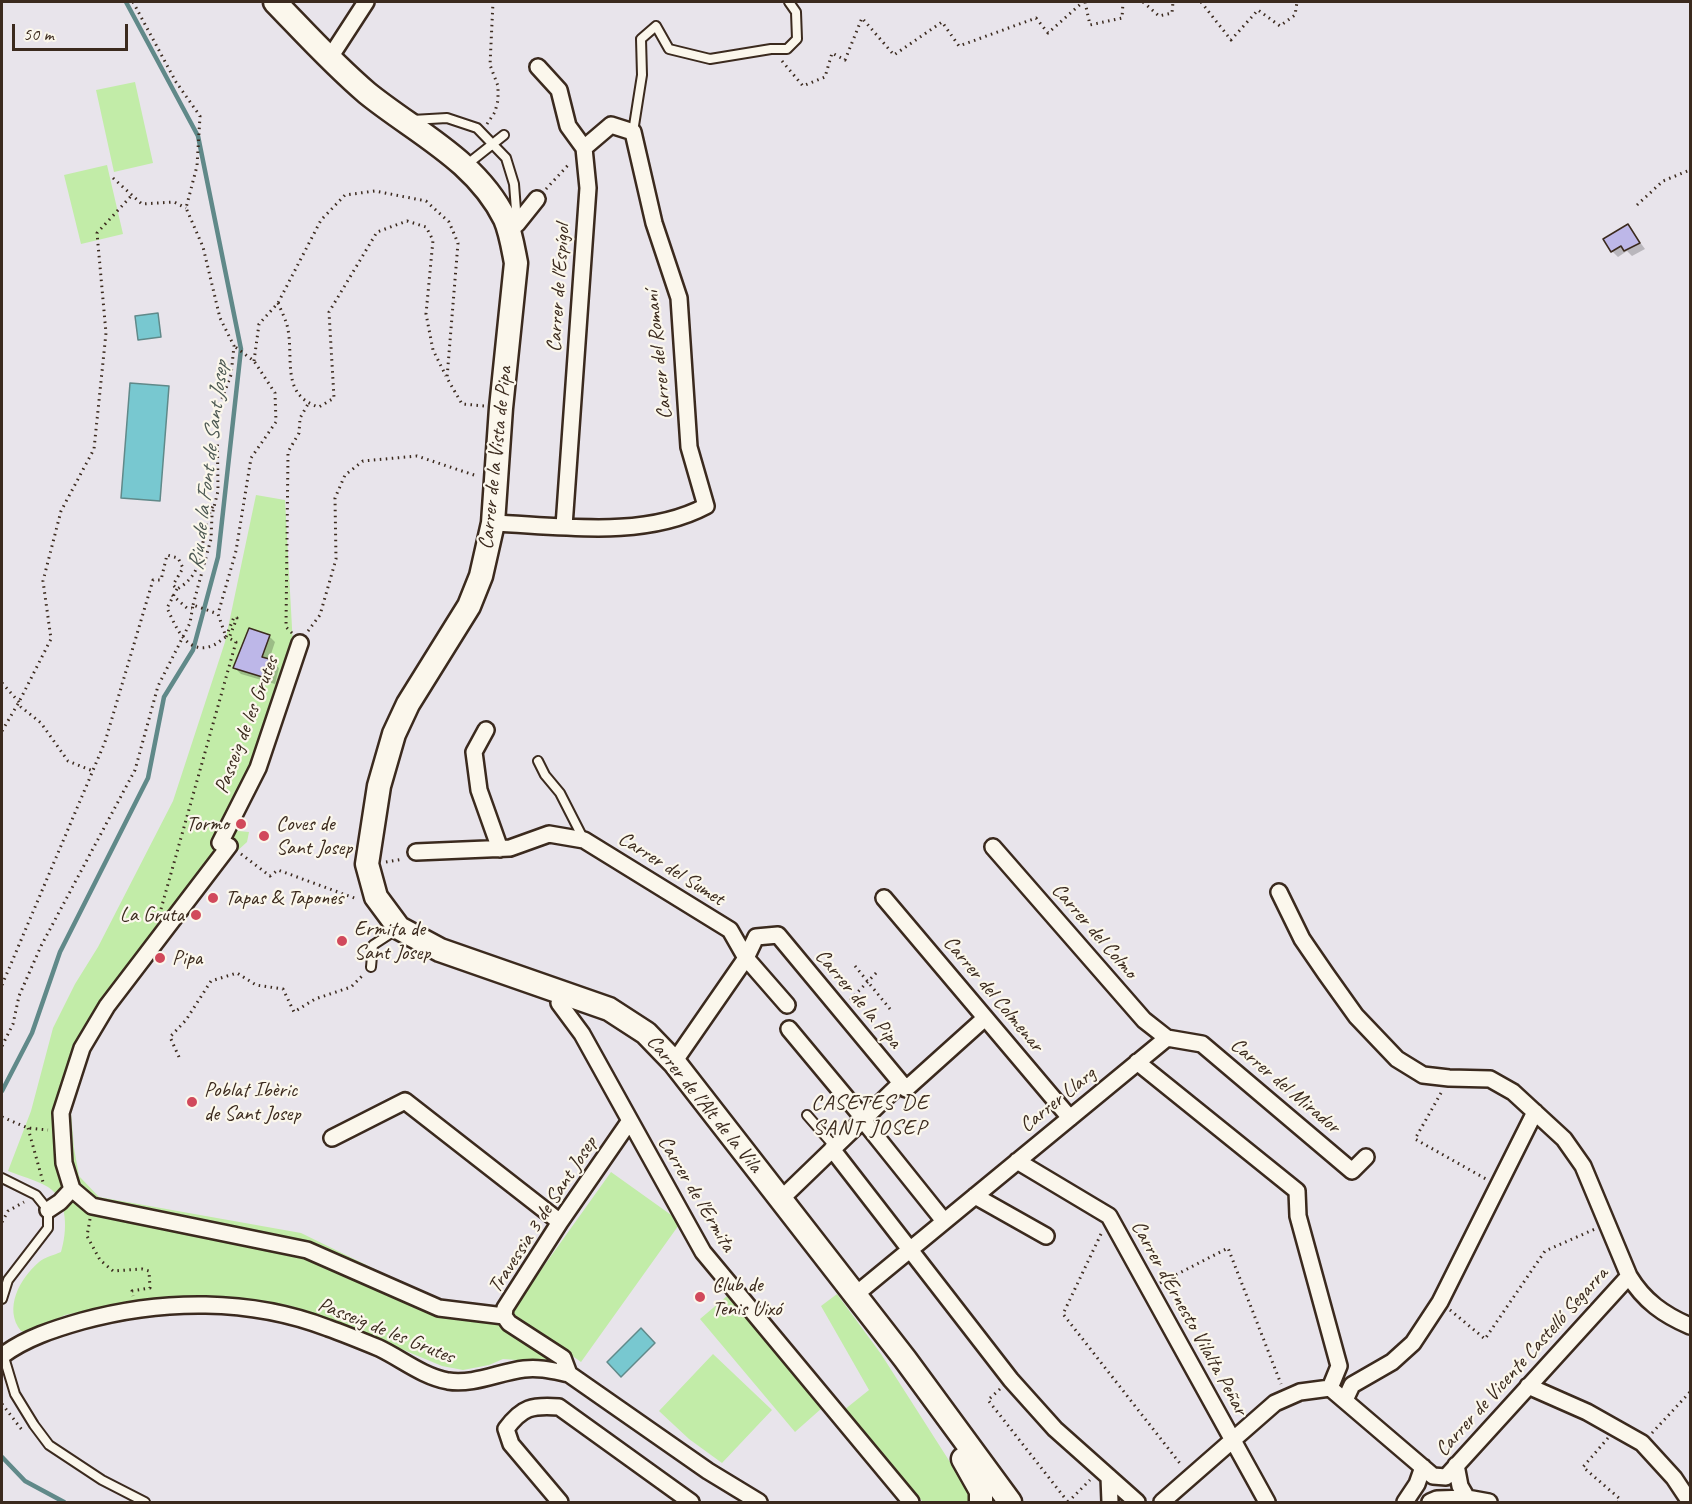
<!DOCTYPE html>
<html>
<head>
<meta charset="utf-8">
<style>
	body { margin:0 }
	#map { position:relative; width:1692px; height:1504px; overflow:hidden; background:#e8e4eb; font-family:Caveat,sans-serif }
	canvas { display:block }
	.frame { position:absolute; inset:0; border:3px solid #3b2a1e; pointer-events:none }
	.scale { position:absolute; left:12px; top:24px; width:116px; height:27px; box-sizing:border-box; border:3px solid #3b2a1e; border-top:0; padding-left:8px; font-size:18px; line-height:21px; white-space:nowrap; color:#3b2a1e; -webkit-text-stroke:4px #fbf7ec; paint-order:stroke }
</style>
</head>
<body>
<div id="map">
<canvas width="1692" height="1504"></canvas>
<div class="frame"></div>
<div class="scale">50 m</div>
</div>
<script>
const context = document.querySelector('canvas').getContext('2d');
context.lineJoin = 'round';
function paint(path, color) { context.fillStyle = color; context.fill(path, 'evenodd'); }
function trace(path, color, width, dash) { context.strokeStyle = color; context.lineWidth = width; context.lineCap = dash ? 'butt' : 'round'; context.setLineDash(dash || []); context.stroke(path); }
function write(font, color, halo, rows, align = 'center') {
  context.font = font + ' Caveat,sans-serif'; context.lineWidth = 4.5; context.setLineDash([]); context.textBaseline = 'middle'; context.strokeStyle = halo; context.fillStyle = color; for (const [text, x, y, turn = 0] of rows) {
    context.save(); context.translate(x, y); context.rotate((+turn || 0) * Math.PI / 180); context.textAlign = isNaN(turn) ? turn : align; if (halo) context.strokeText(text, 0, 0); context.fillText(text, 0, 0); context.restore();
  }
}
paint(new Path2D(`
	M 135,82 L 153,163 L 114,172 L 96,90 Z
	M 107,165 L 123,234 L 81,244 L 64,175 Z
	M 256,495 L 285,500 L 293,646 L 258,777 L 228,830 L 249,832 L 247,842 L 235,853 L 138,973 L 116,1006 L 86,1058 L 71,1113 L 74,1148 L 79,1176 L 99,1197 L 301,1233 L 442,1302 L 498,1307 L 560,1363 L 503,1359 L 489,1365 L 463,1370 L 442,1366 L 370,1336 L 288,1305 L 202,1296 L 130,1302 L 65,1315 L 28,1333 L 21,1331 C 3,1309 20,1278 39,1262 C 45,1257 54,1255 61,1252 C 67,1232 69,1200 48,1187 C 36,1180 21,1176 8,1171 L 31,1111 L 53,1028 L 75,984 L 98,947 L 173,801 L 225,642 Z
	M 611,1172 L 681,1222 L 581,1362 L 511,1312 Z
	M 837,1294 L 881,1354 L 964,1484 L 969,1493 L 970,1502 L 923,1502 L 844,1410 L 869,1390 L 821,1306 Z
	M 727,1296 L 822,1408 L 795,1432 L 700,1319 Z
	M 713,1354 L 772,1410 L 722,1463 L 689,1439 L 659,1411 Z`), '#c2eca8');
const water = new Path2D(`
	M 158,313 L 161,337 L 138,340 L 135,316 Z
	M 130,383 L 169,386 L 160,501 L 121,498 Z
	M 641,1328 L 655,1343 L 621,1377 L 607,1362 Z`);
paint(water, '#78c8d0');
trace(water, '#608989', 1.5);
paint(new Path2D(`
	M 1628,226 L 1645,249 L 1632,256 L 1627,251 L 1618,257 L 1612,251 Z
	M 269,636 L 275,642 L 269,660 L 279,668 L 275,684 L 241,674 L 235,668 Z`), '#0003');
trace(new Path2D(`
	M 2,1091 L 32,1033 L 60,952 L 148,778 L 164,697 L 193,650 L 218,557 L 241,349 L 198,136 L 126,2
	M 2,1457 L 25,1481 L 64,1502`), '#608989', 4.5);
const building = new Path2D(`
	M 1628,224 L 1640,243 L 1624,251 L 1621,246 L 1611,252 L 1603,239 Z
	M 249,628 L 270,635 L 262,657 L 273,660 L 269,679 L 233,668 Z`);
paint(building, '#bdb7e8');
trace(building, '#3b2a1e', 1.5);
const lane = new Path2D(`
	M 412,120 L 447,118 L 477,128 L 506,158 L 514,184 L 517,223
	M 633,132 L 642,75 L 641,39 L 656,26 L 669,49 L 710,59 L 771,49 L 787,49 L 797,39 L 796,12 L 789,2
	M 465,166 L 504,135
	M 538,761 L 545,775 L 560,793 L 584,840
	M 371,967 L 373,945 L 396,930
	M 807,1115 L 835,1147
	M 2,1178 L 36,1195 L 48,1210 L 48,1228 L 8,1280 L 2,1299
	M 3,1354 L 15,1394 L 34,1425 L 49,1445 L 102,1480 L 145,1502`);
const street = new Path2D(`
	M 329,59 L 366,2
	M 538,67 L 559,90 L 568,126 L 584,148 L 588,188 L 564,526
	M 517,224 L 537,199
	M 493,523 C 561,526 644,539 706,506 L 689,447 L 679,298 L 654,223 L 633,132 L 611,125 L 584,148
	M 300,643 L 258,768 L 220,843 L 229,846 L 107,1006 L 82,1048 L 61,1113 L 64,1163 L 72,1189 L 92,1206 L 307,1250 L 439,1308 L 504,1316
	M 486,730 L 474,752 L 479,790 L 500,849
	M 993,847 L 1144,1020 L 1167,1038 L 1202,1044 L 1352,1171 L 1366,1157
	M 416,852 L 510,848 L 549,834 L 584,840 L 730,930 L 746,958 L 787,1005
	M 1279,892 L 1302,939 L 1326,974 L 1356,1016 L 1397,1059 L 1423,1075 L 1449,1078 L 1490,1079 L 1513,1092 L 1564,1139 L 1583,1166 L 1629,1276 C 1644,1301 1664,1315 1690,1326
	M 884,898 L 1070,1118
	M 559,1003 L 582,1034 L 703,1252 L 911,1502
	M 789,1029 L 864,1119
	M 674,1062 L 746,958 L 756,937 L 778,935 L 906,1089 L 985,1018
	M 1137,1062 L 1297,1191 L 1298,1216 L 1339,1366 L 1330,1388 L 1433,1476 L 1446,1477 L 1629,1276
	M 863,1120 L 944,1221
	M 332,1138 L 405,1101 L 560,1222
	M 832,1149 L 1011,1380 L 1055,1429 L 1137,1502
	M 1017,1161 L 1109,1216 L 1267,1502
	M 975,1196 L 1046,1236
	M 781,1199 L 901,1083
	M 48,1210 L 60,1202 L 72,1189
	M 855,1295 L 1167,1038
	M 504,1316 L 505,1308 L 560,1222 L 629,1122
	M 504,1316 L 509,1323 L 563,1358 L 569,1374
	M 3,1355 C 26,1338 54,1329 82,1321 C 162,1299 250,1298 328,1328 C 345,1334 362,1341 379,1348 C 402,1359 422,1376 448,1381 C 474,1385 499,1372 524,1369 C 540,1367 554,1371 569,1374 L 708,1471 L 759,1502
	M 1528,1386 L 1587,1412 L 1642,1443 L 1674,1478 L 1690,1502
	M 1345,1400 L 1352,1385 L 1392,1362 L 1413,1343 L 1440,1302 L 1535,1112
	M 1456,1465 L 1460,1486 L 1467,1498 L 1489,1502
	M 1109,1477 L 1110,1502
	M 560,1502 L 511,1444 L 506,1429 C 522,1407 532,1405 559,1407 L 691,1502
	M 1162,1502 L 1275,1403 L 1300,1392 L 1330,1388
	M 1405,1502 L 1417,1484 L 1423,1467
	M 1430,1502 L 1437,1499 L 1467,1498`);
const secondary = new Path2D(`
	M 275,2 C 305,33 334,65 367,93 C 415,132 476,160 505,219 C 511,233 513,248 516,263 L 501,408 L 493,523 L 481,576 L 469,606 L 408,704 L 394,734 L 379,786 L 367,864 L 376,897 L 399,928 L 440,950 L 609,1009 L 646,1033 L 674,1062 L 905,1359 L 1010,1502
	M 963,1459 L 981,1491 L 981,1502`);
trace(lane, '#3b2a1e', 12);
trace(street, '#3b2a1e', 20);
trace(secondary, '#3b2a1e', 27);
trace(new Path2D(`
	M 133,2 L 176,82 L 200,116 L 197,166 L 186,208 L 203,247 L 220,318 L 234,346 L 231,375 L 217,412 L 218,491 L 212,515 L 211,539 L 193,605
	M 1085,2 L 1090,25 L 1122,18 L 1123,2
	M 1143,2 L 1159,16 L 1172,13 L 1173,2
	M 1201,2 L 1231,40 L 1258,10 L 1280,26 L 1295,15 L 1297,2
	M 782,61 L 803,86 L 825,77 L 832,53 L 845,60 L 862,18 L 894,55 L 942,22 L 959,46 L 1036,18 L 1048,33 L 1083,2
	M 487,124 L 495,112 L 498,100 L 498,86 L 490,65 L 493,2
	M 113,178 L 142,204 L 174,202 L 186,208
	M 546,189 L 570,163
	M 1637,205 L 1663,181 L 1690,170
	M 278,303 C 281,310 285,318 287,325 C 295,356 279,395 319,407 L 334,398 L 329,312 L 377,232 L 407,221 L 426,227 L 433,240 L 426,314 L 433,350 L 446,376
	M 254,361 L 259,324 L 278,303 L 321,220 L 345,195 L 375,191 L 426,201 L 449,222 L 458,243 L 447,378 L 462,404 L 485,406
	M 177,589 L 167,608 C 176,627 187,657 214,645 C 218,643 222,639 226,637
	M 172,595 L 187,608 L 192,608
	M 308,631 L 320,615 L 336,559 L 335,498 L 345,475 L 363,461 L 417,456 L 477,476
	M 292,633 L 286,627 L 288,452 L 299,433 L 300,418 L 308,404
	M 2,683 L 19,702 L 21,707 L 41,723 L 68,761 L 93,771
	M 2,731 L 19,702 L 51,639 L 43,581 L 61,511 L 94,449 L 106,333 L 97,233 L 132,195
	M 241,854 L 270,876 L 278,870 L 357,899
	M 386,862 L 403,859
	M 161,909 L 236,642 L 229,638 L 237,618 L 234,617 L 226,637 L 218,614 L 236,551 L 251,458 L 276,422 L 275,393 L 254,361 L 234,346
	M 855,966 L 890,1009
	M 2,985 L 105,742 L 153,580 L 161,580 L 167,555 L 178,558 L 183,568 L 173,585 L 177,589 C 210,571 197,535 213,506
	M 850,1000 L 878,971
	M 2,1046 L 13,1024 L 19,996 L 41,946 L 135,770 L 158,686 L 190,623 L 193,605 L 218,614
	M 179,1057 L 170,1037 L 186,1020 L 211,981 L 237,973 L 256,985 L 283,989 L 294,1012 L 315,999 L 351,987 L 363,975
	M 1441,1093 L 1415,1139 L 1486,1179
	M 2,1117 L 28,1128 L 48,1130
	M 28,1128 L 43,1182 L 41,1185
	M 90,1219 L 87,1236 L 100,1260 L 113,1271 L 142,1269 L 149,1271 L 150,1288 L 132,1291 L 133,1296
	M 2,1222 L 8,1211 L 24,1202
	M 1101,1234 L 1063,1314 L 1182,1466
	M 1160,1283 L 1228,1248 L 1281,1384
	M 1450,1310 L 1485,1339 L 1545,1251 L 1595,1229
	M 1000,1389 L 988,1400 L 1068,1502
	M 2,1404 L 22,1430
	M 1652,1433 L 1690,1392
	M 1608,1438 L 1583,1467 L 1620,1499 L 1618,1502
	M 1068,1502 L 1090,1480`), '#3b2a1e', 3, [1.5, 4.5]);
trace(lane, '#fbf7ec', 8);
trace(street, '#fbf7ec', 15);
trace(secondary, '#fbf7ec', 22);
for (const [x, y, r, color] of [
	[241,824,6,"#d1495b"],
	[264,836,6,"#d1495b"],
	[213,898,6,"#d1495b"],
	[196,915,6,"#d1495b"],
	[342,941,6,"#d1495b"],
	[160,958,6,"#d1495b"],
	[192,1102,6,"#d1495b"],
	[700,1297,6,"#d1495b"]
]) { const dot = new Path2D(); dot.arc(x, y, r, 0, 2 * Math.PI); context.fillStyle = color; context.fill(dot); trace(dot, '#fbf7ec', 2); }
write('21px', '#3b2a1e', '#fbf7ec', [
	["Carrer de l'Espígol",559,288,-86],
	["Carrer del Romaní",659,355,-96],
	["Carrer de la Vista de Pipa",496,458,-84],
	["Passeig de les Grutes",247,725,-69],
	["Carrer del Sumet",671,869,32],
	["Carrer del Colmo",1094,931,49],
	["Carrer del Colmenar",993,994,50],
	["Carrer de la Pipa",858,999,50],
	["Carrer del Mirador",1285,1086,40],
	["Carrer Llarg",1058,1100,-39],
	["Carrer de l'Alt de la Vila",704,1104,51],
	["Carrer de l'Ermita",696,1194,59],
	["Travessia 3 de Sant Josep",543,1215,-57],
	["Carrer d'Ernesto Vilalta Peñar",1189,1318,61],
	["Passeig de les Grutes",386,1331,22],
	["Carrer de Vicente Castelló Segarra",1522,1362,-48]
]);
write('21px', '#3b2a1e', '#fbf7ec', [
	["Tormo",229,824,"right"],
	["Coves de",276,824],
	["Sant Josep",276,848],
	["Tapas & Tapones",225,898],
	["La Gruta",184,915,"right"],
	["Ermita de",354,929],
	["Sant Josep",354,953],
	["Pipa",172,958],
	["Poblat Ibèric",204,1090],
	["de Sant Josep",204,1114],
	["Club de",712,1285],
	["Tenis Uixó",712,1309]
], 'left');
write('italic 22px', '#4d5953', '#fbf7ec', [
	["Riu de la Font de Sant Josep",209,466,-83]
]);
context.letterSpacing = '1.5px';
write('22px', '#3b2a1e', '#fbf7ec', [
	["CASETES DE",870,1103],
	["SANT JOSEP",870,1128]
]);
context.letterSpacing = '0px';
</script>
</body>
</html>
